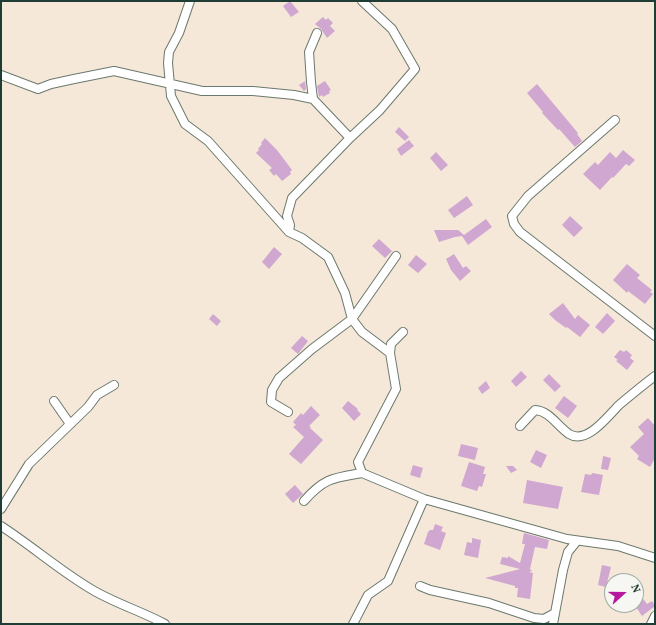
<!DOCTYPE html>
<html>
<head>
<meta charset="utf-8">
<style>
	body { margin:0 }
	#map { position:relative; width:656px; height:625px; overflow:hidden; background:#f5e8d8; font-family:Vollkorn,serif }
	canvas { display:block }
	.frame { position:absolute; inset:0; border:2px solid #1f3d34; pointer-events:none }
	.north { position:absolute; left:604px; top:573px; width:40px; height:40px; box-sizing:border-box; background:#f6f6f2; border:1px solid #a0aca6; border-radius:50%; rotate:69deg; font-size:11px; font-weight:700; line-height:16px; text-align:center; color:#1f3d34 }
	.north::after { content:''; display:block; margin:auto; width:14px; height:18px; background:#b5179e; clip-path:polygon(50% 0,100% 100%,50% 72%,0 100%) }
</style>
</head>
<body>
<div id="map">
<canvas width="656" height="625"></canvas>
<div class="frame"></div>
<div class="north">N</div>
</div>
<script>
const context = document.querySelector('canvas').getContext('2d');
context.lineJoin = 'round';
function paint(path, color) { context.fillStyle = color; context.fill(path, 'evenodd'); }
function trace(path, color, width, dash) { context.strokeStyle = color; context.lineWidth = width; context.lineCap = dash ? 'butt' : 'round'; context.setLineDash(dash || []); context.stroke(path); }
paint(new Path2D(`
	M 290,1 L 299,12 L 291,17 L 283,6 Z
	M 323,17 L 326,20 L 328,18 L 333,23 L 330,26 L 335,31 L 327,38 L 321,29 L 315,24 Z
	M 305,81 L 306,89 L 304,91 L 299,85 Z
	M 325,81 L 331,90 L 329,91 L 330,93 L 323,97 L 322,95 L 319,97 L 317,86 Z
	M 537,84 L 578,133 L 577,134 L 582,141 L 575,147 L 559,129 L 558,130 L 542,113 L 543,112 L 527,93 Z
	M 399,127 L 409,137 L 405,141 L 395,132 Z
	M 265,138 L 277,150 L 292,170 L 290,172 L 291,174 L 282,181 L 276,174 L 274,176 L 269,170 L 272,168 L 256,153 L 259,150 L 258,149 L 262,144 L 261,143 Z
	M 409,140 L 414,146 L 401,156 L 397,149 Z
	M 623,150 L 635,160 L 629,166 L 626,164 L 613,178 L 612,177 L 600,190 L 583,174 L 595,162 L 598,165 L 610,152 L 616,158 Z
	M 436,152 L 448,165 L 441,171 L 430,158 Z
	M 467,196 L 473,205 L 454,218 L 448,210 Z
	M 570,216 L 583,228 L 574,237 L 562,225 Z
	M 486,219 L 492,227 L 468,245 L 462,236 L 455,237 L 439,242 L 434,230 L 458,230 L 464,235 Z
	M 379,239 L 392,251 L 385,258 L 372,246 Z
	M 274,247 L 282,254 L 269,269 L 262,262 Z
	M 454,254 L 463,268 L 466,266 L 471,271 L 460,281 L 451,270 L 446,259 Z
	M 416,255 L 427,264 L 418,273 L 408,265 Z
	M 627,264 L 640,275 L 637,278 L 652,290 L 650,292 L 653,294 L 645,304 L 628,291 L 627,293 L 613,280 Z
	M 563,303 L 575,319 L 578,315 L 590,325 L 580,337 L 567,327 L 566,328 L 555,320 L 549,314 Z
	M 607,313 L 615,321 L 603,334 L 595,327 Z
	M 213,314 L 221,321 L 217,326 L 209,319 Z
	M 302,336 L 308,341 L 298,354 L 291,348 Z
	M 620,350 L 624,352 L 626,350 L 632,355 L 630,358 L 634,361 L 627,370 L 616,361 L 618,360 L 614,357 Z
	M 521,371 L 527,377 L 516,387 L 511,381 Z
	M 549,374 L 561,386 L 555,392 L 543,380 Z
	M 486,381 L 490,388 L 482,394 L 478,388 Z
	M 564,396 L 577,406 L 568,418 L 555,408 Z
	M 348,401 L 358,409 L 357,410 L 361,414 L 354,421 L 342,408 Z
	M 311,406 L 320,415 L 309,426 L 311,427 L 310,428 L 323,440 L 301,464 L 289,454 L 304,437 L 293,427 L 296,425 L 293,422 L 301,413 L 303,415 Z
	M 648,418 L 655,426 L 655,458 L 650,467 L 637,459 L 639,456 L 630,447 L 644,434 L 638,427 Z
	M 461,444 L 478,448 L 475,460 L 458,456 Z
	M 536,450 L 547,455 L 541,468 L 530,462 Z
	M 603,456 L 611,458 L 608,470 L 601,469 Z
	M 469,462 L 485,467 L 483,474 L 486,474 L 482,487 L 479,486 L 477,491 L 461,486 Z
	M 413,465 L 423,468 L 420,478 L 410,475 Z
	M 506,466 L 513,466 L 517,470 L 511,473 Z
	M 592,473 L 603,475 L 599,495 L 581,492 L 585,474 L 591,475 Z
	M 527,480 L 563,487 L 558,509 L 523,503 Z
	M 295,485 L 303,494 L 293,503 L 285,494 Z
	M 435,524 L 443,527 L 441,531 L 446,533 L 440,550 L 424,544 L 428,532 L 430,530 L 433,530 Z
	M 524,533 L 549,540 L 547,549 L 535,547 L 530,569 L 532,571 L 529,572 L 533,573 L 530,599 L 517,597 L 518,588 L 515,588 L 515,586 L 485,578 L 520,569 L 500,564 L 502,557 L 508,558 L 508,556 L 520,563 L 525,544 L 522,544 Z
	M 472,538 L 481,540 L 478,558 L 464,555 L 467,542 L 472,543 Z
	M 602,565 L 611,567 L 606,587 L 598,585 Z
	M 641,596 L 647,604 L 652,601 L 655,606 L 642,616 L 636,607 L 636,599 Z`), '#d0a7d0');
const street = new Path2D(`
	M 190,1 L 179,33 L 169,52 L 168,63 L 171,96 L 185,124 L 208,141 L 289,232 L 302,238 L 328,257 L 345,293 L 352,319 L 362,332 L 390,353 L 396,389 L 358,462 L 362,473 L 424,499 L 567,539 L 618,546 L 655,558
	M 1,75 L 38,89 L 51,84 L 74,79 L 114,71 L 202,91 L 253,91 L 294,95 L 313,99 L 350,138
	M 313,99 L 311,82 L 309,52 L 317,33
	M 615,120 L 528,196 L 512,216 L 514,224 L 520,232 L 655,336
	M 289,232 L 290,225 L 287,216 L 292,198 L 350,138 L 380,110 L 415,69 L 392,29 L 362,1
	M 390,353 L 391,344 L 403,332
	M 54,401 L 70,424
	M 288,412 L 271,402 L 272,390 L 279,378 L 312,349 L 352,319 L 396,256
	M 520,426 L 535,410 C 550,411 557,426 569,434 C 587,445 608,416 619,405 C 631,395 643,385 655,376
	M 304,501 C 324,478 333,478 362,473
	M 1,509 L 29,464 L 88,407 L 97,395 L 114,385
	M 1,526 C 32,546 59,570 91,589 C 114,603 141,611 165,624
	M 420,586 L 430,590 L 489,603 L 534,618 L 544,619 L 555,613
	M 353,624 L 368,595 L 388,581 L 424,499
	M 553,624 L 563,570 L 568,552 L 577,541
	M 651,624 L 655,616`);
trace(street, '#6a796d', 10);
trace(street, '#fff', 8);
</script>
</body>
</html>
